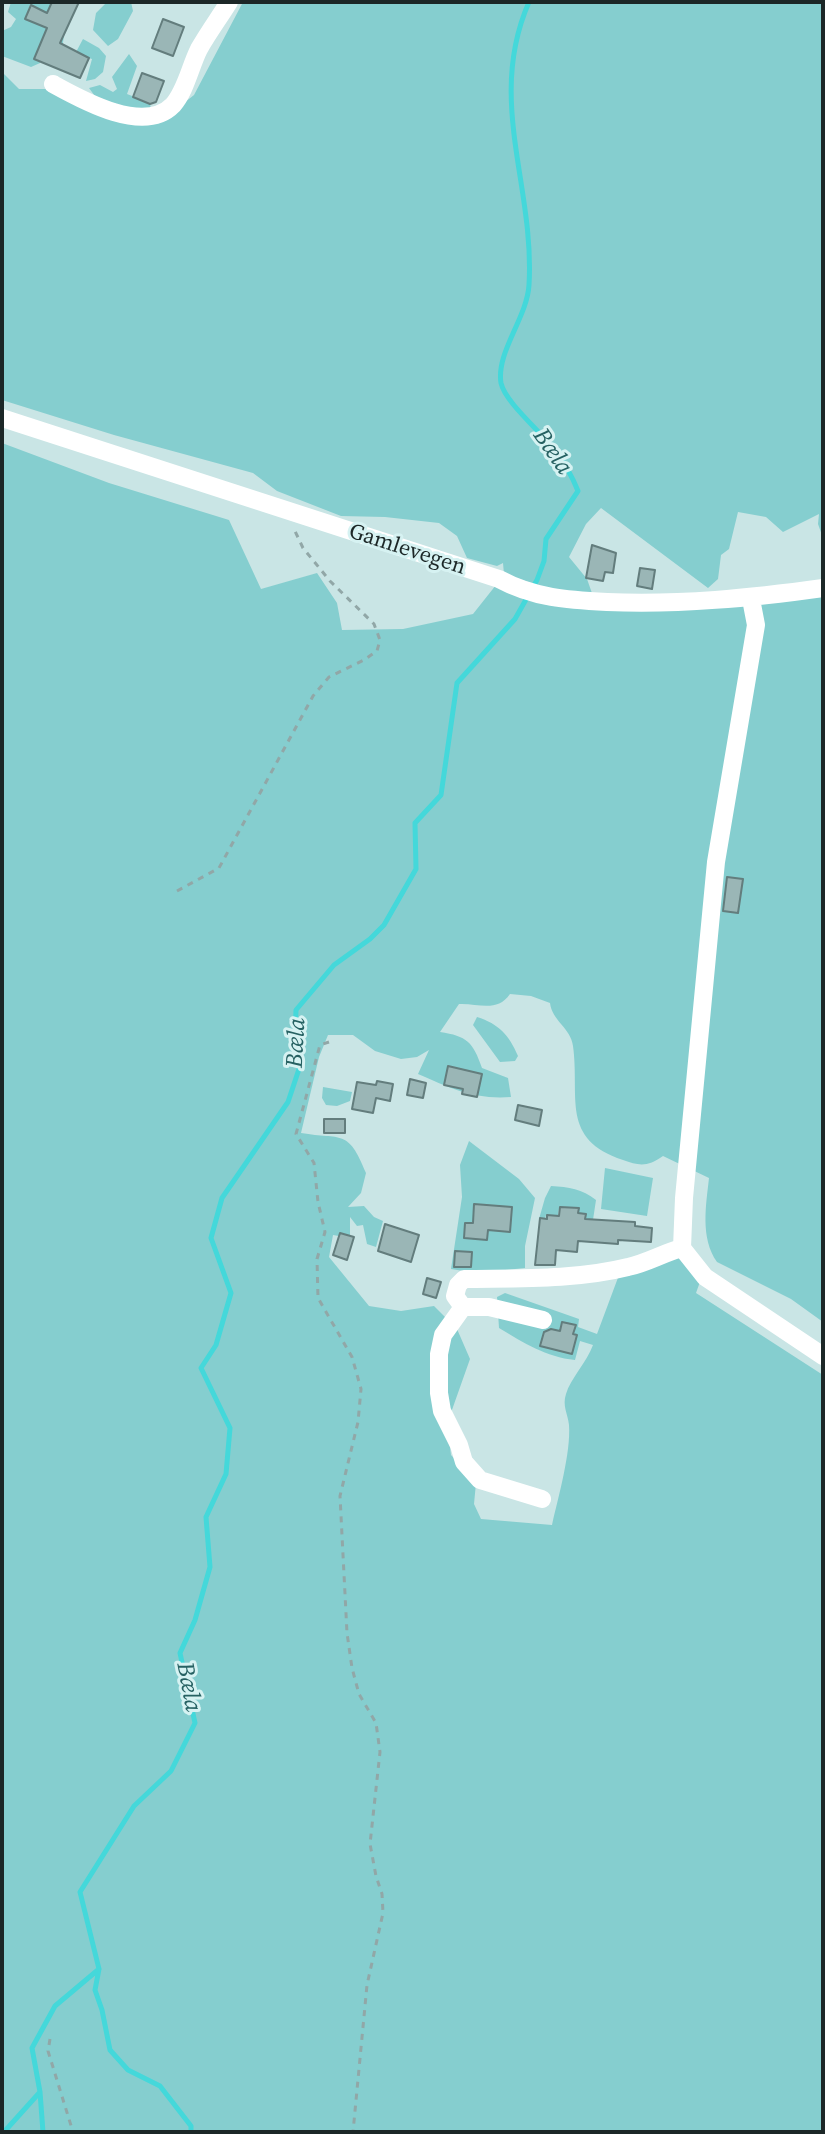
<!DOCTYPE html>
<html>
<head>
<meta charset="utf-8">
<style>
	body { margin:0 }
	#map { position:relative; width:825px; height:2134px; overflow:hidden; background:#c9e5e5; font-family:"Source Serif 4",serif }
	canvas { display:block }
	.frame { position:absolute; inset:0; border:4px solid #1c2727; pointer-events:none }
</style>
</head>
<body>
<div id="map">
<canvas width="825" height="2134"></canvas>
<div class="frame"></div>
</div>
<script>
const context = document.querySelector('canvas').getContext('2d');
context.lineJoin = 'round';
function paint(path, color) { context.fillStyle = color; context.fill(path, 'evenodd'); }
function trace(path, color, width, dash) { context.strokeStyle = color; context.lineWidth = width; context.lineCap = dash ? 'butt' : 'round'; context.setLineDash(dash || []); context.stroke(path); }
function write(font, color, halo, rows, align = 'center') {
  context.font = font + ' "Source Serif 4",serif'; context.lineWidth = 6; context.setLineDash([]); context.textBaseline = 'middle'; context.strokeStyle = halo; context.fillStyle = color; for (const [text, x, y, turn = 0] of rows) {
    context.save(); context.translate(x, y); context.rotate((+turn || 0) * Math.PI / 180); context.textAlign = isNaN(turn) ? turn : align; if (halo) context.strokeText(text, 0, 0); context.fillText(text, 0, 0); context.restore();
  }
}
paint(new Path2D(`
	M 11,2 L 51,2 L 50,14 L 30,5 L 25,18 L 64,35 L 62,50 L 45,45 L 40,63 L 31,67 L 2,56 L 2,31 L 11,27 L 16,19 L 8,12 Z
	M 107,2 L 131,2 L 133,11 L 118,39 L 108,46 L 93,30 L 96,13 Z
	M 243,2 L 823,2 L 823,538 L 818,524 L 819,514 L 783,532 L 766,517 L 738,512 L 729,549 L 721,555 L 718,579 L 708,588 L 601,508 L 586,524 L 569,557 L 587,579 L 593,596 L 564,594 L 504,574 L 503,563 L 497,566 L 467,558 L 457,536 L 439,523 L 385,517 L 341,516 L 277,491 L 253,473 L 114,435 L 2,400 L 2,72 L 19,89 L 55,89 L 97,99 L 89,88 L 100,85 L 113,92 L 117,89 L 112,77 L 129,54 L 137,66 L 127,94 L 150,103 L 151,111 L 170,114 L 194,95 Z
	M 83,39 L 99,48 L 106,56 L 103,72 L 95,79 L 86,81 L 92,59 L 75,54 Z
	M 2,443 L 109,483 L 229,520 L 261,589 L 317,573 L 337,603 L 342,630 L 403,629 L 473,614 L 496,585 L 555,605 L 823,590 L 823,1322 L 791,1299 L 717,1262 C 700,1238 706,1205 709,1178 L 663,1156 C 648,1167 639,1166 623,1160 C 560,1139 580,1098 573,1046 C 571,1028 552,1021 550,1003 L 531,996 L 510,994 C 497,1013 478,1003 459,1004 L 440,1032 C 467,1036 473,1042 482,1068 L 508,1078 L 511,1097 C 475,1100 450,1088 418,1074 L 429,1050 L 417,1057 L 401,1059 L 375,1051 L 353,1035 L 328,1035 L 319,1057 L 301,1133 C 342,1140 348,1128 366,1173 L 361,1193 L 348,1207 L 364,1206 L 374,1217 L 383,1221 L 376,1247 L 367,1244 L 363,1225 L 357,1226 L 350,1217 L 350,1238 L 333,1235 L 329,1257 L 369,1306 L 401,1311 L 434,1306 L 457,1329 L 470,1359 L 447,1424 L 451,1455 L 476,1483 L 474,1504 L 481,1519 L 552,1525 C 558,1498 571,1453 569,1425 C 568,1414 562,1406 566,1394 C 570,1379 587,1362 593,1345 L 580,1341 L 575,1360 C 546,1357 524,1343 499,1328 L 497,1297 L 505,1293 L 579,1319 L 578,1327 L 597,1334 L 619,1275 L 680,1253 L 701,1279 L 696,1293 L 823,1375 L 823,2132 L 2,2132 Z
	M 477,1017 C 499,1024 509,1035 518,1056 L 515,1061 L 500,1062 L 473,1025 Z
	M 323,1087 L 352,1092 L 350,1101 L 337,1106 L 326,1105 L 322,1098 Z
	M 469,1141 L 519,1179 L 535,1198 L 525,1246 L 525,1268 L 476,1273 L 451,1269 L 462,1197 L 460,1165 Z
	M 605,1168 L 653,1178 L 647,1216 L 601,1209 Z
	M 551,1186 C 569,1187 582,1189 596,1200 L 591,1233 L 578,1219 L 578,1209 L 559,1208 L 558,1216 L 546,1215 L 545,1219 L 539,1219 L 545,1198 Z`), '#85cecf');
trace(new Path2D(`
	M 4,2132 L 40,2092
	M 43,2132 L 40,2092 L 32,2048 L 55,2006 L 99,1969
	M 191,2132 L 191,2126 L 160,2086 L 128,2070 L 110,2050 L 102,2010 L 95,1990 L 99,1969 L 80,1892 L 134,1806 L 171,1771 L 195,1723 L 180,1653 L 195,1620 L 210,1567 L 206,1517 L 226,1474 L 230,1428 L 201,1368 L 216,1345 L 231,1293 L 211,1238 L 222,1198 L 288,1102 L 301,1063 L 295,1037 L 296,1010 L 334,965 L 370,939 L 384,925 L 416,869 L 415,823 L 441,795 L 457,683 L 515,619 L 537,580 L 544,561 L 546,539 L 578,491 C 572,476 564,462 554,449 C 541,432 505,402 501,383 C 496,352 527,318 529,285 C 535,186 486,100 529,2`), '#44d8da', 5);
const building = new Path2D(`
	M 52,2 L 79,2 L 60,43 L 89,58 L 80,78 L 34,59 L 47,28 L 25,19 L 31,5 L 47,13 Z
	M 163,19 L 184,27 L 173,56 L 152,48 Z
	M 142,73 L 164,81 L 156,102 L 150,104 L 133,97 Z
	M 592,545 L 616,553 L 613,573 L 605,572 L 603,581 L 586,578 Z
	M 640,568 L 655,570 L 652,589 L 637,586 Z
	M 727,877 L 743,879 L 738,913 L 723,911 Z
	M 448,1066 L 482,1074 L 477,1097 L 462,1094 L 463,1089 L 444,1085 Z
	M 410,1079 L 426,1083 L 423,1098 L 407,1095 Z
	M 377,1081 L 393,1084 L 390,1101 L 376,1098 L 373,1113 L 352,1109 L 357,1082 L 376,1085 Z
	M 518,1105 L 542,1110 L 539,1126 L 515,1120 Z
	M 324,1119 L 345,1119 L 345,1133 L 324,1133 Z
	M 474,1204 L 512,1207 L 510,1232 L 488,1230 L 487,1240 L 464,1238 L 465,1223 L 473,1223 Z
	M 560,1207 L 579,1208 L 578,1213 L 586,1214 L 585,1219 L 635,1222 L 635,1226 L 652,1228 L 651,1242 L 618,1240 L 618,1244 L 578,1241 L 577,1252 L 556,1250 L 555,1265 L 535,1265 L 540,1218 L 547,1219 L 547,1215 L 559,1216 Z
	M 385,1224 L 419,1235 L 411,1262 L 378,1251 Z
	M 340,1233 L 354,1237 L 347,1260 L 333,1255 Z
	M 455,1251 L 472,1252 L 471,1267 L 454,1267 Z
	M 427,1278 L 441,1282 L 436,1298 L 423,1294 Z
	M 562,1322 L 576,1325 L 573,1334 L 577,1335 L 572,1354 L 540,1346 L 544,1332 L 551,1329 L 560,1331 Z`);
paint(building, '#9ab6b6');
trace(building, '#637d7d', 2);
trace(new Path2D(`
	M 177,891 L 219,868 L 313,696 L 329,677 L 364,660 L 377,651 L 380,640 L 374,624 L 330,581 L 303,548 L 294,529
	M 329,1042 L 320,1045 L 296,1134 L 314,1163 L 318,1202 L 325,1232 L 317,1259 L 318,1298 L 352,1357 L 361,1389 L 358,1422 L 340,1496 L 347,1633 L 352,1668 L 359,1694 L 376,1723 L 380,1752 L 370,1844 L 376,1876 L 382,1894 L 383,1913 L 367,1985 L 353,2132
	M 50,2039 L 48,2051 L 73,2132`), '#91a7a7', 3, [6, 6]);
trace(new Path2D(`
	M 53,84 C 82,100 144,135 173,105 C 186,90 190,67 199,49 C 208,33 219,18 229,2
	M 2,418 L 499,579 C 534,598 568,600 607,602 C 680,605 751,598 823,588
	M 751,599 L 756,625 L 716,862 L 684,1198 L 682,1248 L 705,1277 L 823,1356
	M 463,1307 L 443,1335 L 439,1354 L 439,1393 L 442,1411 L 459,1445 L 464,1462 L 480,1480 L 542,1499
	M 463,1307 L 455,1296 L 458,1285 L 464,1279 C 518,1278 576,1280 628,1267 C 647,1263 663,1253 682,1248
	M 463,1307 L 489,1307 L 543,1320`), '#fff', 18);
write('22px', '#1c2727', '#d6f2f2', [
	["Gamlevegen",407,550,18]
]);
write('italic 24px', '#266162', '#d6f2f2', [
	["Bæla",552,452,55],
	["Bæla",297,1043,-87],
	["Bæla",188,1687,79]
]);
</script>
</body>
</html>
